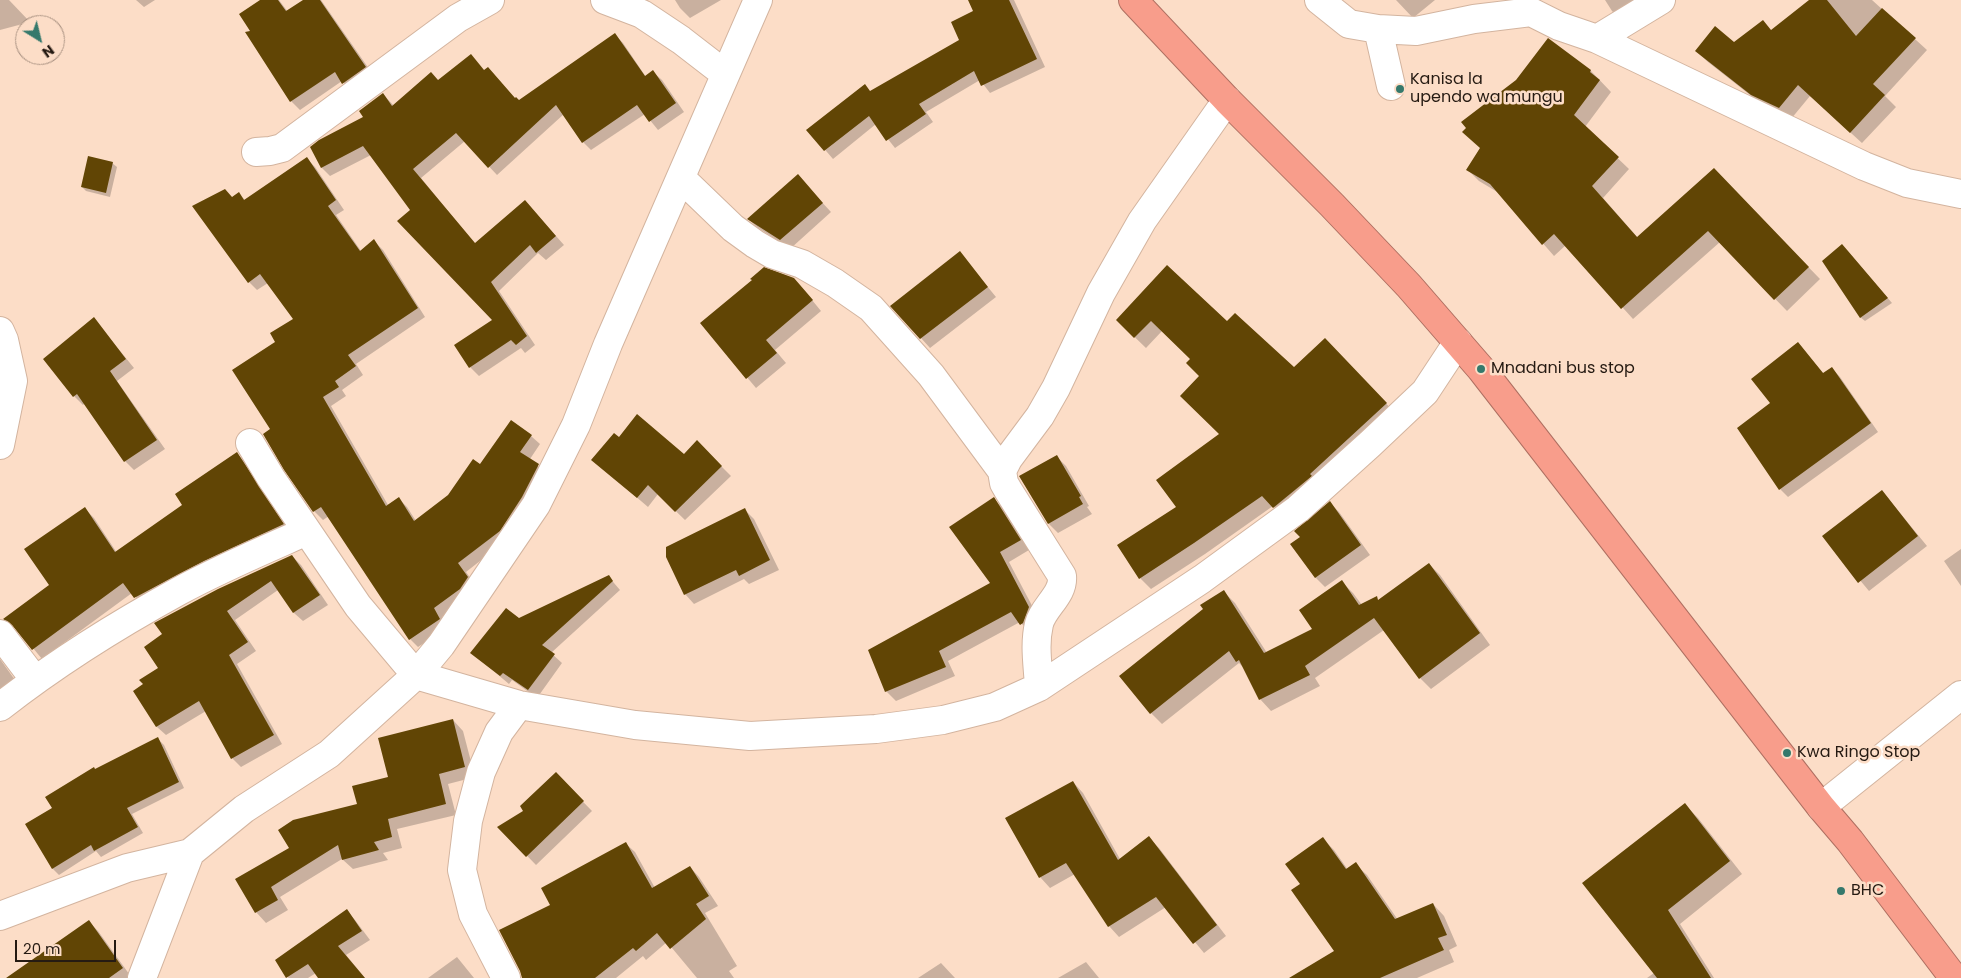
<!DOCTYPE html>
<html>
<head>
<meta charset="utf-8">
<style>
	body { margin:0 }
	#map { position:relative; width:1961px; height:978px; overflow:hidden; background:#fcddc7; font-family:Poppins,sans-serif }
	canvas { display:block }
	.north { position:absolute; left:15px; top:15px; width:50px; height:50px; box-sizing:border-box; background:#fcddc7; border:1px solid #a68f7f; border-radius:50%; rotate:144deg; font-size:14px; font-weight:700; line-height:20px; text-align:center; color:#251a12 }
	.north::after { content:''; display:block; margin:auto; width:18px; height:22px; background:#35796c; clip-path:polygon(50% 0,100% 100%,50% 72%,0 100%) }
	.scale { position:absolute; left:15px; top:940px; width:101px; height:22px; box-sizing:border-box; border:2px solid #251a12; border-top:0; padding-left:6px; font-size:15px; line-height:18px; white-space:nowrap; color:#251a12; -webkit-text-stroke:4px #fcddc7; paint-order:stroke }
</style>
</head>
<body>
<div id="map">
<canvas width="1961" height="978"></canvas>
<div class="north">N</div>
<div class="scale">20 m</div>
</div>
<script>
const context = document.querySelector('canvas').getContext('2d');
context.lineJoin = 'round';
function paint(path, color) { context.fillStyle = color; context.fill(path, 'evenodd'); }
function trace(path, color, width, dash) { context.strokeStyle = color; context.lineWidth = width; context.lineCap = dash ? 'butt' : 'round'; context.setLineDash(dash || []); context.stroke(path); }
function write(font, color, halo, rows, align = 'center') {
  context.font = font + ' Poppins,sans-serif'; context.lineWidth = 5; context.setLineDash([]); context.textBaseline = 'middle'; context.strokeStyle = halo; context.fillStyle = color; for (const [text, x, y, turn = 0] of rows) {
    context.save(); context.translate(x, y); context.rotate((+turn || 0) * Math.PI / 180); context.textAlign = isNaN(turn) ? turn : align; if (halo) context.strokeText(text, 0, 0); context.fillText(text, 0, 0); context.restore();
  }
}
paint(new Path2D(`
	M 0,0 L 9,0 L 30,22 L 0,30 Z
	M 136,0 L 155,0 L 144,7 Z
	M 262,0 L 279,0 L 288,12 L 305,0 L 321,0 L 374,76 L 352,92 L 342,81 L 300,110 L 291,101 L 252,32 Z
	M 675,0 L 721,0 L 690,18 L 680,8 Z
	M 970,0 L 1014,0 L 1045,67 L 990,93 L 980,80 L 926,112 L 933,122 L 895,148 L 876,124 L 833,159 L 808,130 L 961,40 L 974,12 Z
	M 1396,0 L 1435,0 L 1413,18 Z
	M 1605,0 L 1653,0 L 1621,20 L 1612,11 Z
	M 1811,0 L 1872,0 L 1927,50 L 1885,96 L 1896,107 L 1862,143 L 1810,96 L 1791,119 L 1764,106 L 1708,62 L 1696,51 L 1750,75 Z
	M 615,35 L 623,43 L 646,77 L 653,72 L 662,80 L 684,112 L 658,130 L 645,114 L 591,150 L 583,142 L 564,114 L 497,175 L 465,141 L 421,178 L 475,244 L 525,201 L 564,245 L 546,260 L 538,253 L 499,291 L 535,345 L 525,353 L 521,348 L 479,376 L 470,367 L 494,320 L 371,155 L 330,176 L 322,168 L 311,147 L 364,118 L 383,94 L 394,106 L 439,81 L 485,71 L 519,102 Z
	M 1548,40 L 1591,71 L 1611,92 L 1585,127 L 1629,169 L 1603,198 L 1638,238 L 1725,181 L 1820,279 L 1787,311 L 1720,242 L 1633,319 L 1566,245 L 1554,256 L 1499,193 L 1479,181 L 1468,170 L 1517,81 Z
	M 307,159 L 315,167 L 344,210 L 336,215 L 361,251 L 374,241 L 383,250 L 425,317 L 356,364 L 363,375 L 342,390 L 346,396 L 331,406 L 388,505 L 398,498 L 407,507 L 416,521 L 449,496 L 480,466 L 531,436 L 540,444 L 530,459 L 547,474 L 508,539 L 466,572 L 476,586 L 468,598 L 442,617 L 447,628 L 418,647 L 410,639 L 329,516 L 323,520 L 314,511 L 285,469 L 272,430 L 277,342 L 295,320 L 268,283 L 257,290 L 249,282 L 233,198 L 239,194 L 245,200 Z
	M 112,163 L 117,167 L 110,197 L 86,191 L 82,187 Z
	M 806,185 L 831,212 L 790,249 L 757,227 L 748,219 Z
	M 1847,250 L 1892,303 L 1865,321 L 1860,317 Z
	M 960,253 L 996,297 L 930,348 L 892,306 Z
	M 803,289 L 821,311 L 775,350 L 786,363 L 756,388 L 702,324 Z
	M 94,319 L 134,368 L 117,381 L 165,449 L 134,470 L 125,461 L 85,403 L 83,405 L 74,396 L 44,359 Z
	M 1117,320 L 1227,323 L 1294,369 L 1336,351 L 1397,415 L 1285,518 L 1273,506 L 1205,554 L 1151,589 L 1140,578 L 1178,507 L 1220,434 L 1200,376 L 1191,359 L 1162,331 L 1146,348 Z
	M 1798,344 L 1824,374 L 1832,368 L 1840,377 L 1878,432 L 1788,497 L 1780,489 L 1772,404 Z
	M 697,442 L 731,476 L 685,520 L 658,494 L 648,507 L 593,460 L 684,455 Z
	M 237,454 L 246,463 L 292,534 L 145,607 L 132,593 L 42,659 L 19,631 L 5,619 L 50,585 L 85,509 L 94,518 L 117,553 L 184,505 Z
	M 1056,456 L 1066,466 L 1089,506 L 1087,507 L 1092,514 L 1058,533 L 1049,524 L 1020,477 Z
	M 1882,491 L 1927,546 L 1869,591 L 1824,537 Z
	M 994,499 L 1003,508 L 1029,550 L 1009,562 L 1038,617 L 1031,633 L 1020,622 L 948,661 L 955,676 L 896,701 L 886,691 L 869,650 L 992,583 Z
	M 1330,503 L 1339,512 L 1370,555 L 1325,587 L 1316,578 L 1292,544 L 1302,537 Z
	M 745,510 L 754,519 L 779,570 L 749,584 L 744,579 L 694,604 L 685,594 Z
	M 1961,549 L 1961,586 L 1944,561 Z
	M 292,556 L 301,565 L 328,605 L 303,621 L 294,613 L 278,590 L 235,620 L 256,651 L 237,664 L 282,744 L 241,767 L 232,758 L 206,711 L 166,735 L 157,727 L 134,691 L 144,685 L 160,668 L 145,647 Z
	M 1429,564 L 1440,575 L 1490,645 L 1431,689 L 1420,678 L 1384,630 L 1315,678 L 1320,686 L 1271,711 L 1260,699 L 1245,669 L 1239,663 L 1162,724 L 1151,713 L 1204,609 L 1224,592 L 1235,603 L 1267,653 L 1314,629 L 1342,582 L 1353,593 L 1362,605 L 1376,598 L 1379,601 Z
	M 608,576 L 620,590 L 551,653 L 562,663 L 537,698 L 512,680 L 509,684 L 472,653 L 519,620 Z
	M 0,659 L 20,687 L 0,703 Z
	M 453,720 L 463,731 L 475,777 L 448,784 L 456,815 L 397,829 L 402,848 L 383,853 L 388,860 L 353,869 L 342,859 L 280,897 L 288,910 L 266,923 L 256,912 L 291,848 L 358,805 Z
	M 158,739 L 164,745 L 184,788 L 132,814 L 143,833 L 101,857 L 96,851 L 59,875 L 53,869 L 26,824 L 53,808 L 96,771 Z
	M 556,774 L 592,811 L 536,865 L 499,827 L 524,812 Z
	M 1073,782 L 1083,793 L 1120,859 L 1149,838 L 1159,848 L 1226,936 L 1204,953 L 1166,907 L 1119,937 L 1109,926 L 1075,874 L 1050,888 L 1040,877 Z
	M 1685,805 L 1698,818 L 1742,874 L 1680,924 L 1714,978 L 1647,978 L 1654,973 Z
	M 1323,839 L 1334,850 L 1348,870 L 1355,864 L 1367,875 L 1398,920 L 1433,904 L 1444,916 L 1457,946 L 1449,950 L 1454,962 L 1417,978 L 1292,978 L 1336,951 L 1302,884 Z
	M 625,843 L 635,852 L 655,888 L 690,867 L 699,877 L 718,906 L 705,913 L 737,966 L 729,971 L 734,978 L 697,978 L 667,942 L 646,960 L 643,956 L 616,978 L 523,978 L 552,905 Z
	M 347,911 L 355,920 L 370,940 L 346,955 L 365,978 L 320,978 L 316,973 L 308,978 L 289,978 L 287,977 Z
	M 89,922 L 98,931 L 132,978 L 16,978 Z
	M 457,957 L 474,978 L 428,978 Z
	M 1086,962 L 1099,978 L 1058,978 Z
	M 941,963 L 955,978 L 918,978 Z`), '#0003');
paint(new Path2D(`
	M 260,0 L 278,0 L 286,11 L 303,0 L 320,0 L 366,67 L 342,84 L 335,72 L 290,102 L 245,32 L 250,31 L 239,14 Z
	M 968,0 L 1009,0 L 1037,59 L 981,86 L 974,71 L 919,104 L 926,114 L 886,141 L 869,116 L 824,151 L 806,130 L 865,84 L 870,91 L 959,40 L 951,22 L 973,11 Z
	M 1809,0 L 1827,0 L 1856,36 L 1882,8 L 1916,38 L 1873,84 L 1885,95 L 1850,133 L 1798,85 L 1779,108 L 1751,95 L 1695,51 L 1715,26 L 1734,42 L 1763,20 L 1771,30 Z
	M 615,33 L 645,76 L 653,70 L 676,103 L 649,122 L 637,105 L 582,143 L 556,105 L 488,168 L 456,133 L 413,169 L 475,243 L 525,200 L 556,236 L 536,253 L 530,245 L 491,282 L 527,336 L 516,345 L 511,340 L 469,368 L 454,345 L 492,320 L 397,221 L 410,210 L 363,146 L 321,168 L 310,147 L 319,140 L 363,117 L 359,111 L 383,93 L 392,106 L 431,72 L 438,80 L 471,54 L 484,70 L 488,67 L 515,98 L 516,97 L 519,100 Z
	M 1548,38 L 1591,70 L 1590,72 L 1600,80 L 1574,115 L 1619,157 L 1592,186 L 1637,237 L 1714,168 L 1809,267 L 1774,300 L 1708,231 L 1621,309 L 1554,234 L 1542,245 L 1490,184 L 1466,170 L 1480,148 L 1462,132 L 1466,128 L 1461,122 L 1516,80 Z
	M 88,156 L 113,162 L 106,193 L 81,187 Z
	M 307,157 L 336,200 L 328,206 L 360,251 L 374,239 L 418,308 L 348,355 L 356,366 L 335,381 L 339,387 L 323,397 L 386,506 L 399,497 L 414,521 L 448,495 L 473,459 L 480,464 L 511,420 L 532,435 L 520,452 L 539,464 L 522,497 L 500,531 L 458,563 L 468,577 L 460,589 L 434,608 L 440,619 L 409,640 L 321,507 L 313,512 L 284,470 L 263,434 L 270,429 L 232,370 L 275,342 L 270,333 L 293,319 L 260,274 L 248,283 L 192,206 L 225,189 L 232,197 L 239,192 L 244,200 Z
	M 798,174 L 823,203 L 780,240 L 747,219 Z
	M 1842,244 L 1888,298 L 1860,318 L 1822,261 Z
	M 960,251 L 988,287 L 920,339 L 890,306 Z
	M 1167,265 L 1227,321 L 1235,313 L 1294,367 L 1325,338 L 1387,403 L 1310,474 L 1312,476 L 1273,508 L 1262,496 L 1194,543 L 1139,579 L 1117,545 L 1176,507 L 1156,480 L 1219,434 L 1180,396 L 1199,376 L 1186,363 L 1190,359 L 1151,321 L 1134,338 L 1116,320 Z
	M 764,267 L 794,278 L 813,300 L 766,340 L 777,353 L 746,379 L 700,323 L 752,280 L 750,279 Z
	M 94,317 L 126,359 L 110,371 L 157,440 L 124,462 L 77,394 L 73,397 L 43,359 Z
	M 1798,342 L 1823,373 L 1832,367 L 1871,423 L 1779,490 L 1737,428 L 1770,403 L 1751,379 Z
	M 637,414 L 684,454 L 697,440 L 722,466 L 675,512 L 648,485 L 637,498 L 591,460 L 614,433 L 619,437 Z
	M 237,452 L 284,524 L 204,561 L 134,598 L 123,583 L 32,650 L 12,625 L 3,619 L 49,585 L 24,549 L 85,507 L 115,552 L 182,505 L 175,494 Z
	M 1057,455 L 1081,496 L 1079,497 L 1083,504 L 1048,524 L 1019,476 Z
	M 1882,490 L 1918,536 L 1858,583 L 1822,536 Z
	M 994,497 L 1021,540 L 1000,552 L 1029,607 L 1023,623 L 1020,625 L 1011,612 L 939,651 L 946,667 L 885,692 L 868,650 L 990,583 L 949,527 Z
	M 1330,501 L 1361,545 L 1315,578 L 1290,544 L 1300,537 L 1294,531 Z
	M 745,508 L 770,560 L 739,576 L 736,570 L 684,595 L 666,557 L 666,547 Z
	M 292,555 L 320,595 L 293,613 L 271,581 L 227,611 L 248,642 L 229,655 L 274,735 L 231,759 L 199,701 L 156,727 L 133,691 L 143,684 L 139,680 L 158,668 L 144,647 L 162,634 L 154,623 L 218,589 Z
	M 1429,563 L 1480,633 L 1419,679 L 1374,618 L 1305,666 L 1310,675 L 1259,700 L 1239,660 L 1236,662 L 1229,651 L 1150,714 L 1119,676 L 1203,609 L 1200,605 L 1224,590 L 1264,653 L 1312,629 L 1299,610 L 1342,580 L 1359,605 L 1377,596 L 1378,600 Z
	M 609,575 L 613,581 L 542,645 L 555,654 L 528,690 L 503,673 L 500,676 L 470,653 L 506,608 L 519,618 Z
	M 453,719 L 465,767 L 439,774 L 446,804 L 388,819 L 392,837 L 374,842 L 379,850 L 342,860 L 338,845 L 271,887 L 278,900 L 255,913 L 235,879 L 289,848 L 278,830 L 293,820 L 357,804 L 352,786 L 388,777 L 378,738 Z
	M 158,737 L 179,782 L 127,808 L 138,827 L 94,851 L 91,845 L 52,869 L 25,824 L 52,808 L 45,797 L 94,767 L 95,769 Z
	M 556,772 L 584,801 L 526,857 L 497,827 L 523,811 L 520,806 Z
	M 1073,781 L 1118,860 L 1149,836 L 1217,925 L 1193,944 L 1156,897 L 1108,927 L 1066,863 L 1039,878 L 1005,818 Z
	M 1685,803 L 1730,861 L 1668,910 L 1711,978 L 1657,978 L 1582,883 Z
	M 1323,837 L 1346,869 L 1356,862 L 1395,919 L 1433,903 L 1447,935 L 1438,938 L 1444,950 L 1380,978 L 1289,978 L 1334,951 L 1291,890 L 1300,884 L 1285,864 Z
	M 626,842 L 652,888 L 690,866 L 709,896 L 696,904 L 706,919 L 670,949 L 657,933 L 636,951 L 633,948 L 595,978 L 522,978 L 520,971 L 499,930 L 550,905 L 541,888 Z
	M 347,909 L 362,931 L 338,946 L 365,978 L 318,978 L 308,964 L 286,978 L 275,960 Z
	M 89,920 L 123,968 L 109,978 L 6,978 Z`), '#614505');
const minor = new Path2D(`
	M 605,0 L 642,14 L 681,40 L 725,74
	M 1319,0 L 1349,24 L 1378,29 L 1416,31 L 1474,19 L 1531,12 L 1559,26 L 1597,39 L 1864,166 L 1907,183 L 1961,194
	M 1378,29 L 1391,86
	M 1597,39 L 1661,0
	M 256,152 L 270,151 L 282,148 L 458,18 L 490,0
	M 681,178 L 733,228 L 755,244 L 772,254 L 802,264 L 835,283 L 871,308 L 931,375 L 1002,471
	M 0,331 L 4,340 L 13,381 L 0,445
	M 250,443 L 271,478 L 358,606 L 416,675 L 519,705 L 635,725 L 750,736 L 876,729 L 943,720 L 995,707 L 1039,687 L 1202,579 L 1298,509 L 1370,444 L 1425,392 L 1458,342
	M 0,634 L 35,680
	M 1039,687 C 1038,666 1034,645 1039,624 C 1043,607 1064,595 1062,576 L 1008,490 L 1004,483 L 1002,471 L 1008,459 L 1040,416 L 1056,388 L 1101,293 L 1142,221 L 1227,100
	M 0,707 C 56,663 117,625 179,591 C 221,568 264,550 307,531
	M 1821,807 L 1961,695
	M 0,916 L 127,868 L 190,853 L 244,809 L 329,754 L 416,675 L 441,645 L 536,505 L 576,425 L 608,344 L 758,0
	M 142,978 L 190,853
	M 506,978 L 473,914 L 462,870 L 468,821 L 481,772 L 499,732 L 519,705`);
const highway = new Path2D(`
	M 1133,0 L 1227,100 L 1332,205 L 1409,286 L 1481,369 L 1821,807 L 1850,841 L 1954,978`);
trace(minor, '#d3b49f', 30);
trace(highway, '#ae6f61', 30);
trace(minor, '#fff', 28);
trace(highway, '#f89d8b', 28);
for (const [x, y, r, color] of [
	[1400,89,5,"#35796c"],
	[1481,369,5,"#35796c"],
	[1787,753,5,"#35796c"],
	[1841,891,5,"#35796c"]
]) { const dot = new Path2D(); dot.arc(x, y, r, 0, 2 * Math.PI); context.fillStyle = color; context.fill(dot); trace(dot, '#fcddc7', 2); }
write('16px', '#251a12', '#fcddc7', [
	["Kanisa la",1410,80],
	["upendo wa mungu",1410,98],
	["Mnadani bus stop",1491,369],
	["Kwa Ringo Stop",1797,753],
	["BHC",1851,891]
], 'left');
</script>
</body>
</html>
